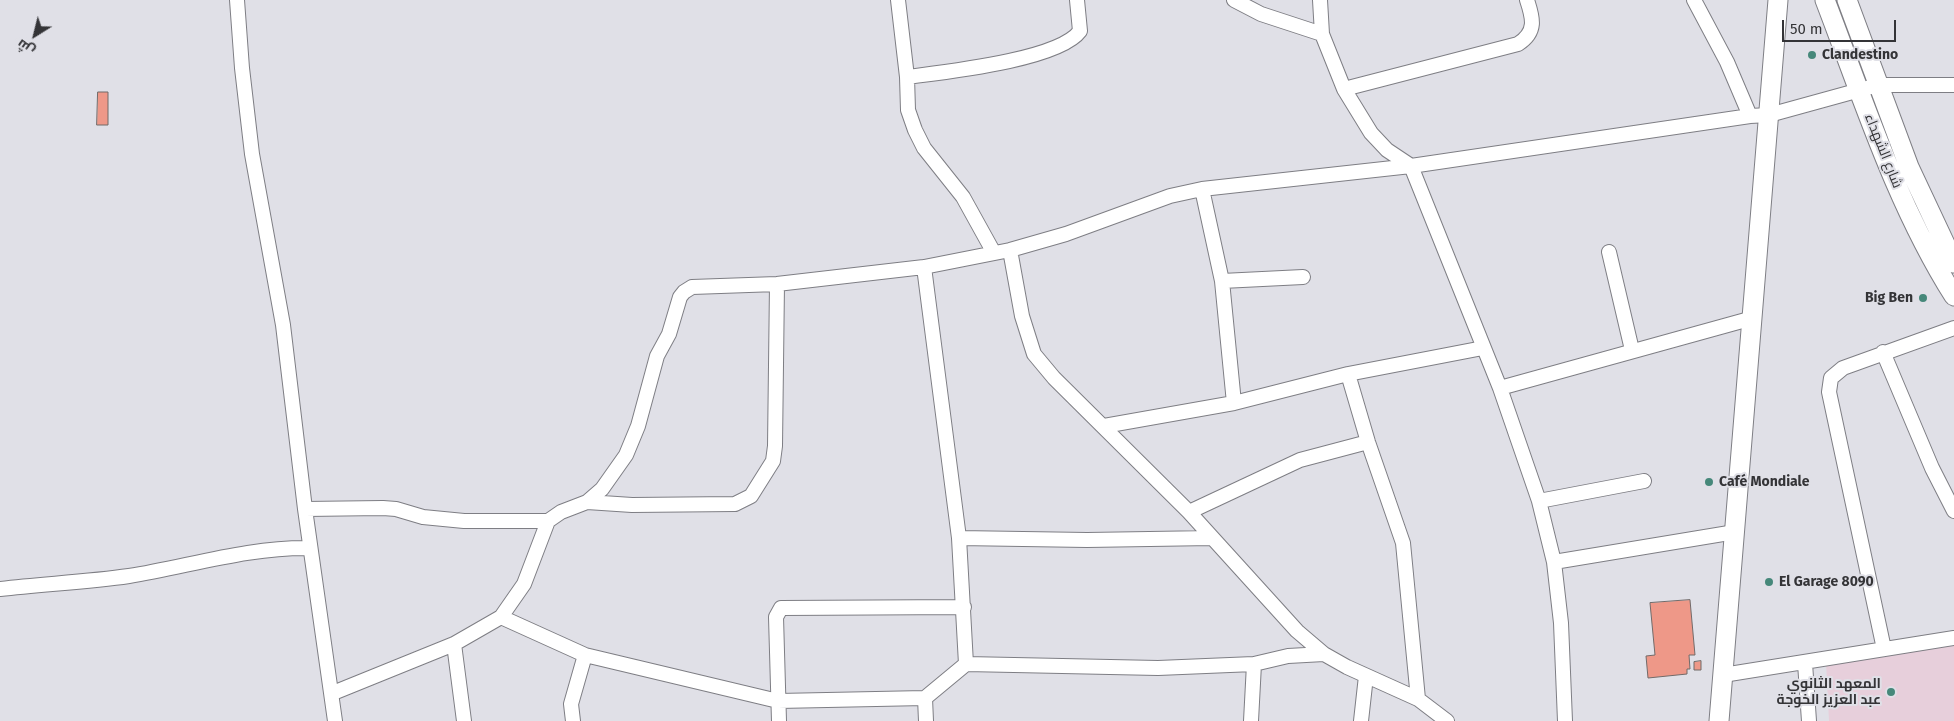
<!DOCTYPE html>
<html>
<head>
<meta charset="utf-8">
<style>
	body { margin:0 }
	#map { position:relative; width:1954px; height:721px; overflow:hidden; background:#e0e0e7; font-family:"Fira Sans",Cairo,sans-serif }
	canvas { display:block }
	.north { position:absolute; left:10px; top:10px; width:50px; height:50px; -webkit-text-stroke:4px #e0e0e7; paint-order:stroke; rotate:216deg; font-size:14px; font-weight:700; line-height:20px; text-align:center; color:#343437 }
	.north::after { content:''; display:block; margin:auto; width:18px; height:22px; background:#343437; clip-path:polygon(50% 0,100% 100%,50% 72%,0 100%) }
	.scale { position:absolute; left:1782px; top:20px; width:114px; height:22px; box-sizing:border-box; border:2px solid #343437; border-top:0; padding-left:6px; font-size:15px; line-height:18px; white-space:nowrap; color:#343437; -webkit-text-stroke:4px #e0e0e7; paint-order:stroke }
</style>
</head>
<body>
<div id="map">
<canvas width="1954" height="721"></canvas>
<div class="north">ش</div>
<div class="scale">50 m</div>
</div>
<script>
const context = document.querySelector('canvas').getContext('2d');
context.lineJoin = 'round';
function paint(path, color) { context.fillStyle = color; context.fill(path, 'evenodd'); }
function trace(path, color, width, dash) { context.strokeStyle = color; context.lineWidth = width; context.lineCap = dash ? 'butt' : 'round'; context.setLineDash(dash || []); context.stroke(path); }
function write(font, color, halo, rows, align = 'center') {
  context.font = font + ' "Fira Sans",Cairo,sans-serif'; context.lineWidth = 4; context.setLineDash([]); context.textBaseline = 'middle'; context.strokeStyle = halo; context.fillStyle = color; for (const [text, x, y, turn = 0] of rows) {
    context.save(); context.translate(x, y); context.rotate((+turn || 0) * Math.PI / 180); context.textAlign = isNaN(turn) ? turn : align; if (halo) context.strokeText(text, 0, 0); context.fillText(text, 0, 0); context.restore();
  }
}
paint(new Path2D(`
	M 1954,644 L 1954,721 L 1829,721 L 1826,663 Z`), '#e7cfdb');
const building = new Path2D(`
	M 98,92 L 108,92 L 108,125 L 97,125 Z
	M 1690,600 L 1695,655 L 1689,655 L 1690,669 L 1687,669 L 1687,674 L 1648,678 L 1646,656 L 1655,655 L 1650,603 Z
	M 1701,661 L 1701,670 L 1694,670 L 1694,662 Z`);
paint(building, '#ee9888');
trace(building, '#716a69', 1);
const street = new Path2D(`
	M 237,0 L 242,68 L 252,154 L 283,325 L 305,509 L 335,721
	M 898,0 L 907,77 L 908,110 L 915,130 L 924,148 L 963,197 L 994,253
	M 1234,0 L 1261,14 L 1322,34
	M 1320,0 L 1322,34 L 1344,89 L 1371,133 L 1387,150 L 1411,166 L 1500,388 L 1539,501 L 1554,562 L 1561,623 L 1565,721
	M 1694,0 L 1727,62 L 1750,116
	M 907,77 C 945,72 1059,60 1080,31 L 1077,0
	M 1344,89 L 1518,44 C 1537,32 1533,18 1527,0
	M 1202,189 L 1222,281 L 1234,403
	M 1010,250 L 1022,316 L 1034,354 L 1054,378 L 1189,512 L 1297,631 L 1324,654 L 1347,667 L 1418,699 L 1447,721
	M 1609,252 L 1632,350
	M 924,267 L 959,538 L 966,664 L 925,698 L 926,721
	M 1222,281 L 1303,277
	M 1883,352 L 1932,468 L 1954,511
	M 1348,374 L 1368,442 L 1403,543 L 1418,699
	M 1500,388 L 1753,318
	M 1104,426 L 1234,403 L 1348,374 L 1483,348
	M 1539,501 L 1644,481
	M 587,502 L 632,505 L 735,504 L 751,496 L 773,461 L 775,446 L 777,284
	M 305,509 L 383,508 L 396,509 L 423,517 L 464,521 L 548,521
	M 1189,512 L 1300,460 L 1368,442
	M 959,538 L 1087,540 L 1212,538
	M 1554,562 L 1735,532
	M 0,589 C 43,584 87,582 129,576 C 190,566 249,547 310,548
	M 501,617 L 585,655 L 778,701 L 925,698
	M 454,644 L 464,721
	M 1884,649 L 1829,392 L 1831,378 L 1843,368 L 1954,328
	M 1805,663 L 1809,721
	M 966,664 L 1158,668 L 1254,664 L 1288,656 L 1324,654
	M 1723,675 L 1954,638
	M 333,693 L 454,644 L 501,617 L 524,584 L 548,521 L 561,512 L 587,502 L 602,489 L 626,455 L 638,426 L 657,356 L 669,334 L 680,297 L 684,292 L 692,287 L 777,284 L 924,267 L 1010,250 L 1066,234 L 1170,196 L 1202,189 L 1411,166 L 1750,116 L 1769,115 L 1878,85 L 1954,85
	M 573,721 L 571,704 L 585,655
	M 779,721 L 776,617 L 781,608 L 964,607
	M 1251,721 L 1254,664
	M 1361,721 L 1366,676`);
const secondary = new Path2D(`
	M 1825,0 C 1863,99 1897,206 1954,296
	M 1847,0 L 1909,167 L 1954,263
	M 1719,721 L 1778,0`);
trace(street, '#7e7e84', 16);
trace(secondary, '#7e7e84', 21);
trace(street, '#fff', 14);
trace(secondary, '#fff', 19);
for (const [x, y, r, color] of [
	[1812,55,5,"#46887a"],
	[1923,298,5,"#46887a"],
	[1709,482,5,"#46887a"],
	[1769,582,5,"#46887a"],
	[1891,692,5,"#46887a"]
]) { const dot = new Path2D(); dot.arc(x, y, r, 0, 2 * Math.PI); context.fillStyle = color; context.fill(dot); trace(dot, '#e0e0e7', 2); }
write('bold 14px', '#343437', '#e0e0e7', [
	["Clandestino",1822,55],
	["Big Ben",1913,298,"right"],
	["Café Mondiale",1719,482],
	["El Garage 8090",1779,582],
	["المعهد الثانوي",1881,684,"right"],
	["عبد العزيز الخوجة",1881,700,"right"]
], 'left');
write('14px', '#343437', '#e0e0e7', [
	["شارع الشهداء",1883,151,68]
]);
</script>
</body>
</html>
